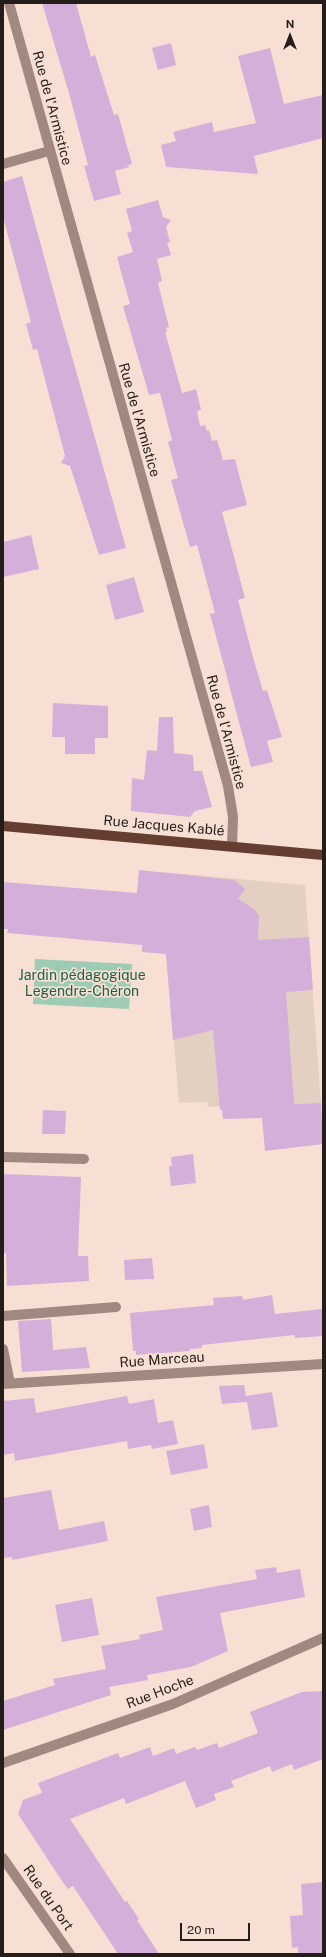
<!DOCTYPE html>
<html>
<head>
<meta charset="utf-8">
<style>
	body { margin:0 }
	#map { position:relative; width:326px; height:1957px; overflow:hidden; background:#f7e0d3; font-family:"Public Sans",sans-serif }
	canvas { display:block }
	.frame { position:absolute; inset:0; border:4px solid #251d19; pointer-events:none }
	.north { position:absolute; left:270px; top:16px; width:40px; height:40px; -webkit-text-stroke:3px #f7e0d3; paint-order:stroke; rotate:0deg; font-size:11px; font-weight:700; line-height:16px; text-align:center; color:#251d19 }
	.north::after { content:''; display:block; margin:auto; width:14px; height:18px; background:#251d19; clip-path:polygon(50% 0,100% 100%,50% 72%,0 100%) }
	.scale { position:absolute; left:180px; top:1923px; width:70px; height:18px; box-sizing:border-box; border:2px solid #251d19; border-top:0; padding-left:5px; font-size:12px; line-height:14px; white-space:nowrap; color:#251d19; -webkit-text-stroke:3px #f7e0d3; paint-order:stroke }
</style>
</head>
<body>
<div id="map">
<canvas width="326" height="1957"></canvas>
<div class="frame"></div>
<div class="north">N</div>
<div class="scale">20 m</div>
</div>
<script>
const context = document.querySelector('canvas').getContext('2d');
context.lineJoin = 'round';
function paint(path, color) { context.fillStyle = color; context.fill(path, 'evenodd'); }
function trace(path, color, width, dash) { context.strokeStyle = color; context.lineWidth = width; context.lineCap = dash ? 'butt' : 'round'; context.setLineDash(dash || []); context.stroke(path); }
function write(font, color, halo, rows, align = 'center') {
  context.font = font + ' "Public Sans",sans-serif'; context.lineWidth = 3.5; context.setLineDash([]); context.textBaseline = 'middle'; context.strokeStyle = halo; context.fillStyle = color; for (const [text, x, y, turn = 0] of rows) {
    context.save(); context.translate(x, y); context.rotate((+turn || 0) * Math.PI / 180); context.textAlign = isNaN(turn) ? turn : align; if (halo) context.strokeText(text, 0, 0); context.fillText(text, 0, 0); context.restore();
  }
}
paint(new Path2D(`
	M 162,872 L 305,885 L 321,1103 L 208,1107 L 207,1102 L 179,1103 L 165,933 L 159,908 Z`), '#e4d0c2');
paint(new Path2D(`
	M 35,959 L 132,964 L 129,1009 L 33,1004 Z`), '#9ecbb4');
paint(new Path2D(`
	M 42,3 L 76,3 L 91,57 L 95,55 L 114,115 L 118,114 L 132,164 L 128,165 L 129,167 L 115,171 L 121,194 L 94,201 L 84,166 L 88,165 L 69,93 Z
	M 171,43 L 176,65 L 158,70 L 152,48 Z
	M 270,48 L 284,104 L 323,95 L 323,138 L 254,156 L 258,174 L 166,167 L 161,145 L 176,141 L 173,132 L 212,122 L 214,132 L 256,123 L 238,56 Z
	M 22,176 L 56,300 L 126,548 L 99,555 L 70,466 L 61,463 L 65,456 L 37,349 L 33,350 L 26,324 L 31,322 L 3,217 L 3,182 Z
	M 158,200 L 163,217 L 171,220 L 166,227 L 170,242 L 167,243 L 171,255 L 157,259 L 162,281 L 158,283 L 169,327 L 166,328 L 167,332 L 165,332 L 182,393 L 196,389 L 201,410 L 197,411 L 200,426 L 205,425 L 207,431 L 209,430 L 212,441 L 217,440 L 223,460 L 235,459 L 247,505 L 222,512 L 245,598 L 238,600 L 254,661 L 263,691 L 267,690 L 282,737 L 267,741 L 273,762 L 251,767 L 210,614 L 215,613 L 197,545 L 190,547 L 171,480 L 178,478 L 168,442 L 172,440 L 160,393 L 149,395 L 123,306 L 130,304 L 117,257 L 133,252 L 127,233 L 132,231 L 126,209 Z
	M 31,535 L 39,569 L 3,577 L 3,542 Z
	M 134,577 L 144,612 L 115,620 L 106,585 Z
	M 53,703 L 108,706 L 108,738 L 95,738 L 95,754 L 65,754 L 65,737 L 52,737 Z
	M 159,717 L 173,717 L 174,753 L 193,755 L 194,771 L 202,771 L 212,807 L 195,811 L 190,817 L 131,811 L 132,778 L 144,780 L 147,750 L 157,751 Z
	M 139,870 L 234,880 L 245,889 L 238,899 L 254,909 L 259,916 L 258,940 L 309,937 L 313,990 L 286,992 L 294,1104 L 321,1103 L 323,1144 L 265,1151 L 262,1118 L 223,1119 L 222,1110 L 220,1110 L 213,1030 L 173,1040 L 166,954 L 142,952 L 142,945 L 7,933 L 8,929 L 3,929 L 3,882 L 137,893 Z
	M 43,1110 L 66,1111 L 65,1134 L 42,1134 Z
	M 193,1154 L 196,1183 L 171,1186 L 169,1166 L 172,1166 L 171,1157 Z
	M 3,1174 L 81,1177 L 78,1256 L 88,1256 L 89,1281 L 7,1286 L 6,1253 L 3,1253 Z
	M 152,1258 L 154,1279 L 125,1280 L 124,1260 Z
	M 272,1295 L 275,1314 L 323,1309 L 323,1336 L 295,1338 L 294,1335 L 202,1345 L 202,1348 L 190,1349 L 190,1351 L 136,1355 L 136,1351 L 133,1351 L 130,1313 L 214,1305 L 213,1298 L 242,1296 L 243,1300 Z
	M 51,1319 L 53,1350 L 86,1347 L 90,1368 L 22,1372 L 18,1321 Z
	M 244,1385 L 247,1402 L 222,1404 L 219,1386 Z
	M 272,1392 L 278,1427 L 252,1430 L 246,1396 Z
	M 127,1396 L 129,1404 L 154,1399 L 158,1423 L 173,1420 L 178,1444 L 152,1449 L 151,1445 L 128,1449 L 127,1441 L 15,1461 L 14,1453 L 3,1455 L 3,1401 L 34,1398 L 36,1413 Z
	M 204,1444 L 208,1468 L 171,1475 L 166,1451 Z
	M 51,1490 L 59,1530 L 104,1521 L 108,1541 L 12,1560 L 12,1557 L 3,1558 L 3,1498 Z
	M 209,1505 L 212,1527 L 194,1531 L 190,1509 Z
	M 276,1567 L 277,1573 L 300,1569 L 305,1597 L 220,1613 L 228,1651 L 191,1667 L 147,1675 L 148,1680 L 109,1687 L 111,1695 L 3,1730 L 3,1701 L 55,1685 L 53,1679 L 106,1669 L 101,1646 L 140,1639 L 139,1635 L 163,1630 L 156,1597 L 257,1579 L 255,1570 Z
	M 92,1598 L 99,1635 L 62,1642 L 55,1605 Z
	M 323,1691 L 323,1759 L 294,1770 L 292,1764 L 272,1772 L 270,1766 L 231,1781 L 234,1787 L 214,1794 L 216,1800 L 196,1808 L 185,1781 L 126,1804 L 124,1798 L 70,1819 L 125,1902 L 127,1901 L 139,1919 L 137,1920 L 159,1954 L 118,1954 L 73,1886 L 68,1889 L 62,1881 L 18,1814 L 23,1800 L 42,1793 L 38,1783 L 118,1753 L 120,1758 L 150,1747 L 153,1756 L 174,1748 L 176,1754 L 195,1747 L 197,1750 L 217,1743 L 219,1748 L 258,1733 L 250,1712 L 302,1692 Z
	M 323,1882 L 323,1954 L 298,1954 L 298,1947 L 292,1948 L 290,1916 L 303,1915 L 301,1884 Z`), '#d3afda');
trace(new Path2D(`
	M 9,3 L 228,786 L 233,817 L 232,846
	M 3,164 L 49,151
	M 3,1157 L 84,1159
	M 3,1316 L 116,1307
	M 3,1349 L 10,1383
	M 3,1384 L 323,1364
	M 3,1763 L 173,1704 L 323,1638
	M 3,1858 L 70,1954`), '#a18881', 10);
trace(new Path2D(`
	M 3,826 L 323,855`), '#663d31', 10);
write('14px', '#251d19', '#f7e0d3', [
	["Rue de l'Armistice",52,108,75],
	["Rue de l'Armistice",139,420,74],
	["Rue de l'Armistice",226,732,75],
	["Rue Jacques Kablé",164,826,5],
	["Rue Marceau",162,1360,-4],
	["Rue Hoche",160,1692,-21],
	["Rue du Port",48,1898,55]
]);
write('14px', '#1d6246', '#f7e0d3', [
	["Jardin pédagogique",82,976],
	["Legendre-Chéron",82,992]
]);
</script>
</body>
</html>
